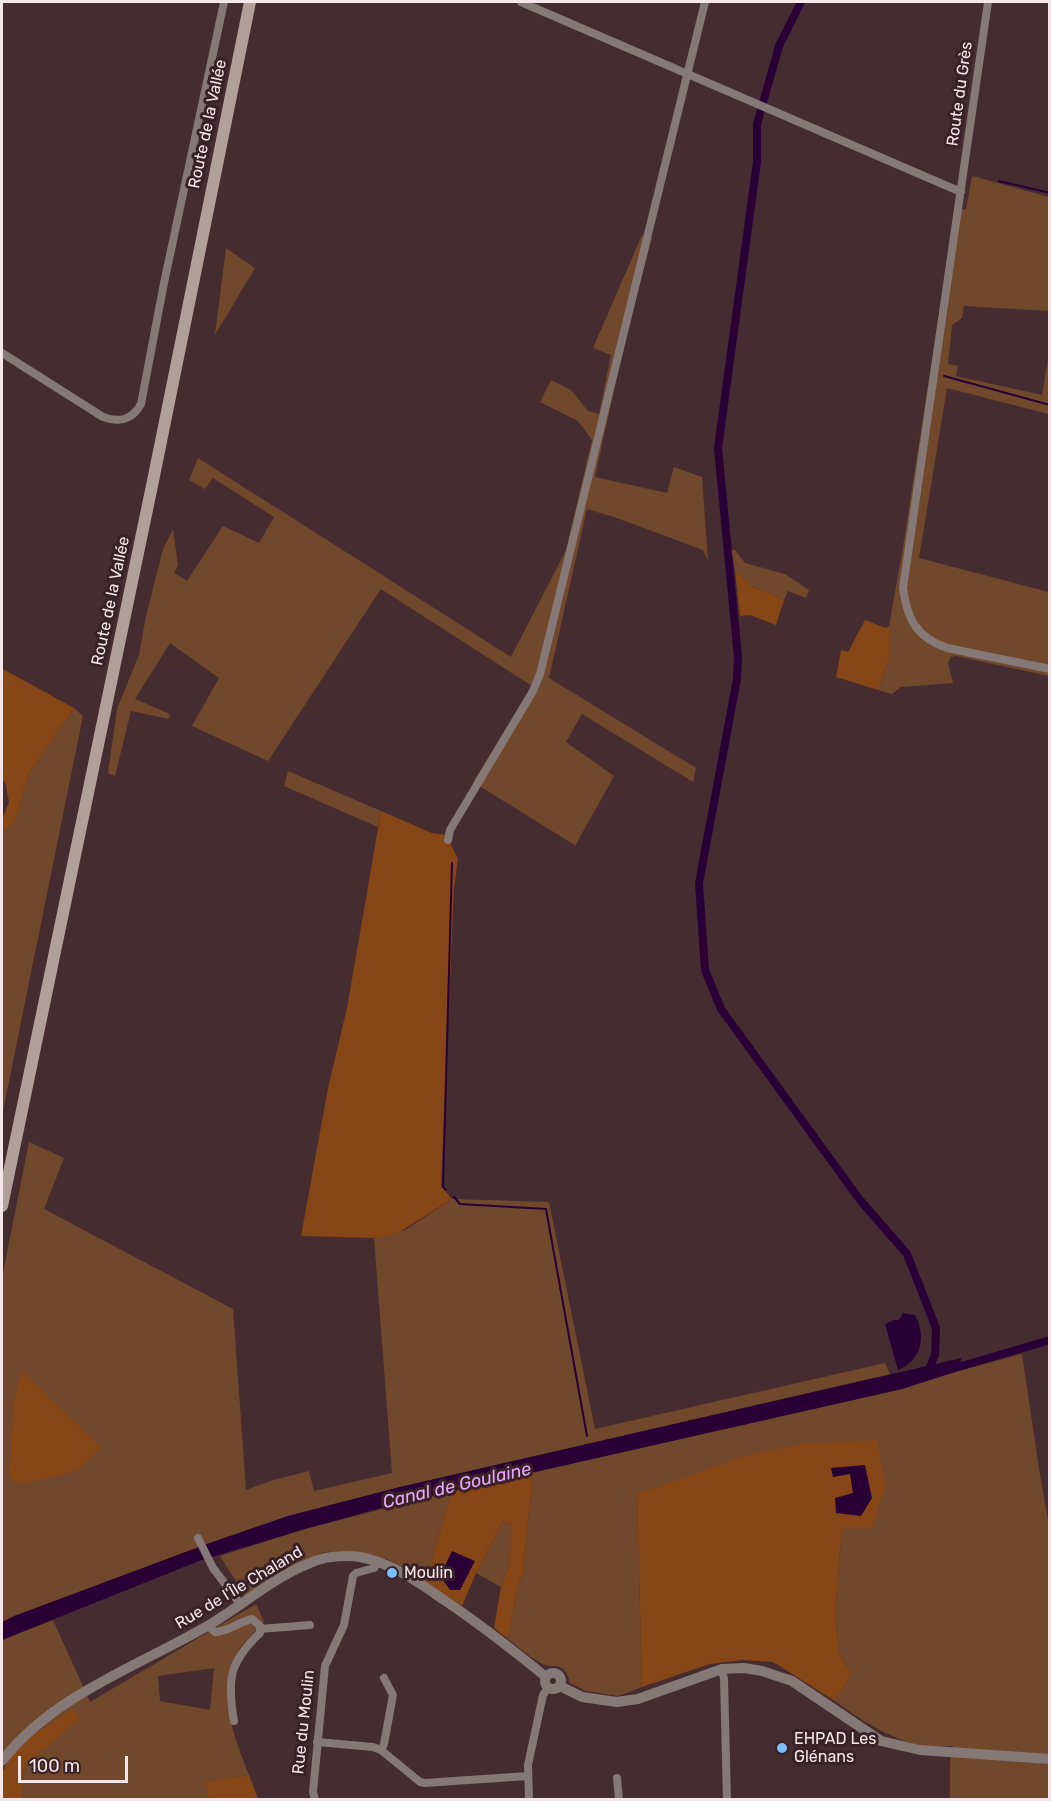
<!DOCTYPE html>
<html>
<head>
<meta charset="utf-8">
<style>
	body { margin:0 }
	#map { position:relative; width:1051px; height:1801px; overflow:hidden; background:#442c31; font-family:Rubik,sans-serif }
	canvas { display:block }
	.frame { position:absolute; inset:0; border:3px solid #f6e6e9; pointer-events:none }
	.scale { position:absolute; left:18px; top:1756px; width:110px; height:27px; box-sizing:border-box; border:3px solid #f6e6e9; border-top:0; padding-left:8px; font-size:18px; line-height:21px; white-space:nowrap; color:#f6e6e9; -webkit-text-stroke:4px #392227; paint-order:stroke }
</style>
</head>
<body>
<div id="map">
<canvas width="1051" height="1801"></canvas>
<div class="frame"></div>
<div class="scale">100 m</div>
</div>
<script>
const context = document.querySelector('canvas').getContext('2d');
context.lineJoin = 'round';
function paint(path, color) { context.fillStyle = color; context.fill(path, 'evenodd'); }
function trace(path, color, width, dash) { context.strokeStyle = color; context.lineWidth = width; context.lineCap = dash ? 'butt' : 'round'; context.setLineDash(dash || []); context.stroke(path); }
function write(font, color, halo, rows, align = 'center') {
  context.font = font + ' Rubik,sans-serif'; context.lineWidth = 6; context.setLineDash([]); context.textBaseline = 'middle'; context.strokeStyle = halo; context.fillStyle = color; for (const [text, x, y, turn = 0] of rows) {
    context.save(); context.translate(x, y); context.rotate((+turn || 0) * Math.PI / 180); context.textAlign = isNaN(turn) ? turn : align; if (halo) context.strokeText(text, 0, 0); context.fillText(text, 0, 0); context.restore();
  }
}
paint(new Path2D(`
	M 972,176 L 1049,197 L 1049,311 L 964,306 L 962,318 L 952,325 L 948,364 L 958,366 L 956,376 L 1042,395 L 1049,353 L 1049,414 L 947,388 L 919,558 L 1049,592 L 1049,676 L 956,656 L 951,657 L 948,663 L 953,683 L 901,687 L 892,694 L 878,690 L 889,658 L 889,626 L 902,553 L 955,211 L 966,209 Z
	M 642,235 L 652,238 L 625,339 L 595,477 L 667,493 L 674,467 L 702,477 L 708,561 L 703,550 L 617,518 L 587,509 L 549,678 L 696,768 L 693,782 L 582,714 L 566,742 L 614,776 L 575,846 L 573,844 L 473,782 L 532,686 L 381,589 L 268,761 L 192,726 L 219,678 L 170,643 L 135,699 L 170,714 L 169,719 L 131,711 L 115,776 L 108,773 L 117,709 L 139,655 L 146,616 L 163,549 L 173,529 L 178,565 L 174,573 L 187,581 L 223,526 L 259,543 L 274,517 L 213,478 L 205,489 L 189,480 L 198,458 L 511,657 L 566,550 L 592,440 L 578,421 L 540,402 L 551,380 L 571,390 L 588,411 L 599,414 L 611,355 L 593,348 Z
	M 226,248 L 255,268 L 215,335 Z
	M 731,550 L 735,550 L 745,563 L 785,574 L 809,590 L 806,598 L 788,591 L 784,600 L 751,586 L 735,570 Z
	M 74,708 L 83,716 L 2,1116 L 2,834 L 15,821 L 29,773 Z
	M 288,771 L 381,811 L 378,827 L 284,786 Z
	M 29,1142 L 64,1158 L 44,1209 L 233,1309 L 246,1490 L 270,1481 L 309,1471 L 314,1491 L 392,1473 L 374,1238 L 405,1230 L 452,1199 L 549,1202 L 595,1429 L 885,1363 L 890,1374 L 400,1487 L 288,1516 L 207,1544 L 2,1622 L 2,1278 Z
	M 1022,1354 L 1039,1469 L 1049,1526 L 1049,1799 L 950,1799 L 950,1762 L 953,1746 C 942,1746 930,1747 919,1745 C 888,1738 861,1720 835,1701 L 851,1674 L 839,1653 L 835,1614 L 842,1528 L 664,1485 L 637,1494 L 642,1687 L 618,1696 L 586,1691 L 570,1683 C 564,1657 554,1672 539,1662 C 528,1656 518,1646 508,1639 L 517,1587 L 523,1572 L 533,1472 L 902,1389 L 955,1372 Z
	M 452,1491 L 425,1583 L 414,1573 L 387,1559 L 341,1551 L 325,1552 L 304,1560 L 280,1573 L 246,1597 L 220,1556 L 305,1529 Z
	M 503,1521 L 511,1524 L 510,1563 L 501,1587 L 476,1573 Z
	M 256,1604 L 264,1622 C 256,1631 245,1640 239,1650 C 215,1689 234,1737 249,1775 L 206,1782 L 209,1799 L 22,1799 L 24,1766 L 46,1745 L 12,1756 L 2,1751 L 2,1640 L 53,1620 L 90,1702 ZM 214,1668 L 210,1710 L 160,1701 L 158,1676 Z`), '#72482c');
paint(new Path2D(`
	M 735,570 L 751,586 L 784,600 L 776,625 L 750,615 L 740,616 Z
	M 865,620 L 886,628 L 889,626 L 889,658 L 878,690 L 836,677 L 841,650 L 848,652 Z
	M 3,669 L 74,708 L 29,773 L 15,821 L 2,834 L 2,820 L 9,802 L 5,781 L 2,783 L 2,672 Z
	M 381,811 L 432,833 L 446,835 L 458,859 L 454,888 L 441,1186 L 452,1199 L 398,1233 L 374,1238 L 301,1236 L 328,1088 L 347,1008 Z
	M 22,1372 L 101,1447 L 78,1470 L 26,1483 L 13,1482 L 10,1473 L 14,1403 Z
	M 877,1440 L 885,1486 L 872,1528 L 842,1528 L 835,1614 L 839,1653 L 851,1674 L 835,1701 L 773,1662 L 742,1660 L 710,1664 L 642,1687 L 637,1494 L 745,1456 L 803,1444 Z
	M 533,1472 L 523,1572 L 517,1587 L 508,1639 L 494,1628 L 501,1587 L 510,1563 L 511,1524 L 503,1521 L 476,1573 L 462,1606 L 425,1583 L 452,1491 Z
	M 73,1709 L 79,1719 L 24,1766 L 22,1799 L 2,1800 C 2,1791 0,1779 3,1771 C 14,1743 49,1726 73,1709 Z
	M 249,1775 L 258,1799 L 209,1799 L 205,1782 Z`), '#874615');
paint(new Path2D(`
	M 903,1313 L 915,1315 C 927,1337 921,1361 898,1370 L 885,1324 L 894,1320 L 899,1320 Z
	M 962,1358 L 955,1372 L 902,1389 L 403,1502 L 305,1529 L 199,1561 L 2,1640 L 2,1622 L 14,1616 L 207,1544 L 288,1516 L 400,1487 Z
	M 865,1465 L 872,1498 L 861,1516 L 836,1513 L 835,1498 L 853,1493 L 850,1474 L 833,1477 L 831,1468 Z
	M 452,1551 L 475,1561 L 460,1590 L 450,1590 L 442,1579 L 443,1570 Z`), '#290036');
trace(new Path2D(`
	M 999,181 L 1050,193
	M 944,376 L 1050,405
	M 446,1190 L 443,1187 L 452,863
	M 454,1197 L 460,1204 L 546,1209 L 587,1436`), '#290036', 2);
trace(new Path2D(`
	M 801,2 L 779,46 L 757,124 L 757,162 L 718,448 L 738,657 L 737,679 L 699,883 L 705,970 L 721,1009 L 860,1200 L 907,1254 L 936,1328 L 935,1355 L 928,1372
	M 948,1370 L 1050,1340`), '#290036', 8);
trace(new Path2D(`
	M 521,2 L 961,192
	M 988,2 L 903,588 C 907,619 916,637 947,648 L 1050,669
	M 2,353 L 103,417 C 120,423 132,420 141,404 L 164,283 L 224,2
	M 448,840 L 450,830 L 533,691 L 540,674 L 705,2
	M 198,1538 L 213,1568 L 241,1605
	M 208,1626 L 215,1632 C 228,1632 238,1622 252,1619 L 260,1626 L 260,1633 C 229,1662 227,1680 234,1721
	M 260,1629 L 310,1625
	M 722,1669 L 724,1679 L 727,1800
	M 317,1742 L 373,1747 L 381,1750 L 420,1782 L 425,1783 L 527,1776
	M 381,1750 L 384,1744 L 393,1695 L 384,1678
	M 617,1778 L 619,1800
	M 315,1800 L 313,1792 L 325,1666 L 344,1625 L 353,1576 L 356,1573 L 374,1568 L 378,1561
	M 529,1800 L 528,1765 L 543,1695 L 548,1688`), '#857876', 8);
trace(new Path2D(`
	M545 1681a8 8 0 1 1 16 0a8 8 0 1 1-16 0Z
	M 560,1686 L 582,1697 L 617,1702 L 638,1699 L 722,1669 L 744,1668 L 762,1671 L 792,1681 L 881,1741 L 920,1750 L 1050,1759
	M 2,1761 C 53,1695 139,1666 209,1625 C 243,1605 274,1577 310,1563 C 326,1556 343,1555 360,1557 C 392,1563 418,1582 444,1600 C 480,1624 513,1650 546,1677`), '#857876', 10);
trace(new Path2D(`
	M 2,1206 L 154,476 L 250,2`), '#b29e9b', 12);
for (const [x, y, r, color] of [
	[392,1573,6,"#7bbef8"],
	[782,1748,6,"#7bbef8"]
]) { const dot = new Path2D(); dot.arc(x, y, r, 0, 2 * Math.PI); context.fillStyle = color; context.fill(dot); trace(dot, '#392227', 2); }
write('16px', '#f6e6e9', '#392227', [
	["Route du Grès",960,94,-82],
	["Route de la Vallée",208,124,-78],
	["Route de la Vallée",111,601,-78],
	["Rue de l'Île Chaland",239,1588,-31],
	["Rue du Moulin",304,1722,-84]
]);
write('16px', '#f6e6e9', '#392227', [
	["Moulin",404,1573],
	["EHPAD Les",794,1739],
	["Glénans",794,1757]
], 'left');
write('italic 18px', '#e9a8ff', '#392227', [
	["Canal de Goulaine",457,1486,-13]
]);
</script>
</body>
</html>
